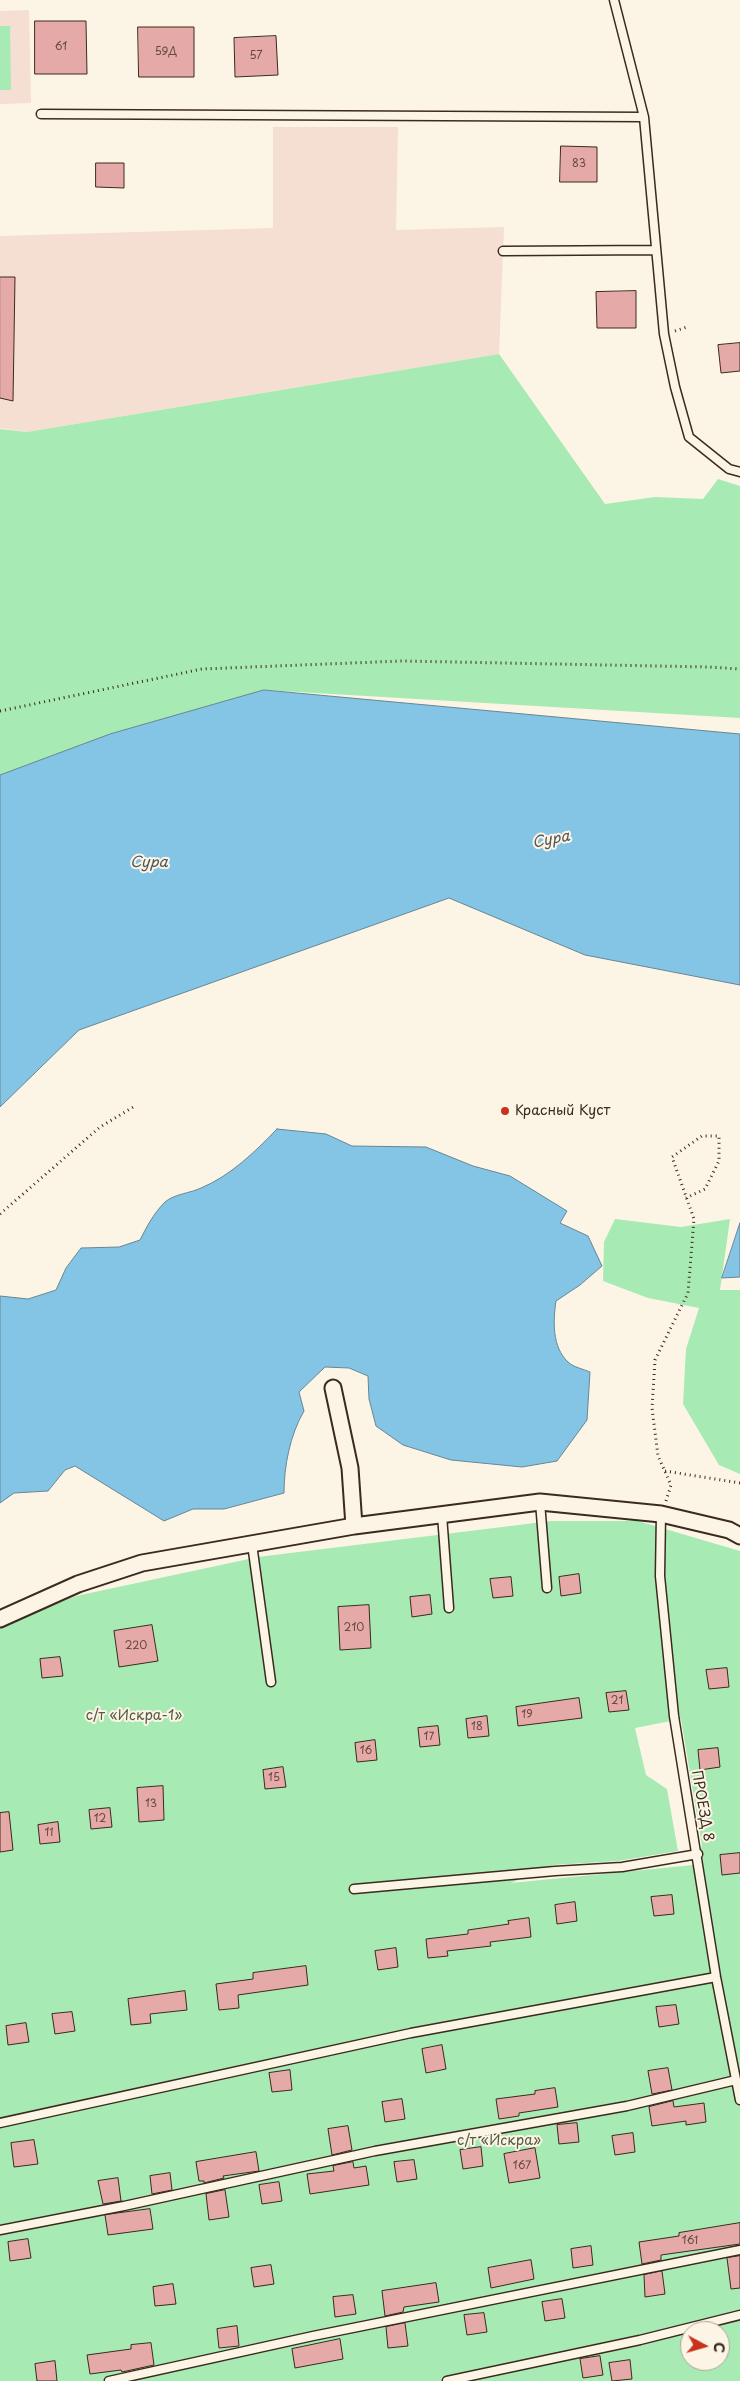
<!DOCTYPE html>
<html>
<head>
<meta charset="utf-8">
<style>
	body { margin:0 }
	#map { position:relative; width:740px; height:2381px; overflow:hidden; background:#fcf5e5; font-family:"Playpen Sans",sans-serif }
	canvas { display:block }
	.north { position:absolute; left:680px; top:2321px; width:50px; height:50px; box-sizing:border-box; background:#fcf5e5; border:1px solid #afa495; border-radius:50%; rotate:96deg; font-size:14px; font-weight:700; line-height:20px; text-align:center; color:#3b2a1e }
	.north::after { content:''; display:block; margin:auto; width:18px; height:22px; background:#c8321e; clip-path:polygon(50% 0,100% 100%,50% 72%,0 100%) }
</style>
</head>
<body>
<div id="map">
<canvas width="740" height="2381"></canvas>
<div class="north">С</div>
</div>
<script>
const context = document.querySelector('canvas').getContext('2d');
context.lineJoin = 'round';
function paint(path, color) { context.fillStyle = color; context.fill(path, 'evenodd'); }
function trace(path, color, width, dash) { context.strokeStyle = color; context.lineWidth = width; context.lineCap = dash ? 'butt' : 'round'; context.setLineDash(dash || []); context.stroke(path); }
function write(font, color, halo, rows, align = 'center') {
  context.font = font + ' "Playpen Sans",sans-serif'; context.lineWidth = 4; context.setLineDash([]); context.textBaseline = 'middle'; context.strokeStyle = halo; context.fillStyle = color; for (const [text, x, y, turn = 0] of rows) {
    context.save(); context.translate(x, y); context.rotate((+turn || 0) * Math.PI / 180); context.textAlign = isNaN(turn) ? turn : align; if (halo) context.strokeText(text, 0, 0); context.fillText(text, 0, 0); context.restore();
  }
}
paint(new Path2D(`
	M 29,10 L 31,103 L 0,104 L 0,11 Z
	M 273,127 L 398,127 L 396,230 L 504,227 L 499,354 L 27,432 L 0,428 L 0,236 L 273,228 Z`), '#f5ded2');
paint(new Path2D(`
	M 0,26 L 10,26 L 11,90 L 0,90 Z
	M 499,354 L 605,504 L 655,497 L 703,499 L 718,479 L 740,486 L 740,718 L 264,690 L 0,782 L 0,429 L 27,432 Z
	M 615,1219 L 681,1227 L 730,1219 L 720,1290 L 740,1290 L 740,1474 L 719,1465 L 683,1404 L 686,1349 L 699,1308 L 648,1298 L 603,1281 L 604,1242 Z
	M 551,1521 L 638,1521 L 740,1551 L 740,2381 L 0,2381 L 0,1626 L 76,1596 L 258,1557 ZM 681,1719 L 702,1846 L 693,1865 L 511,1883 L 553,1865 L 618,1861 L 678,1851 L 667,1789 L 646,1775 L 635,1728 ZM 690,2331 L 720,2331 L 720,2361 L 690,2361 Z`), '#a8eab3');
const water = new Path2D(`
	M 264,690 L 740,734 L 740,985 L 585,955 L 449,898 L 79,1030 L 0,1107 L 0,775 L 110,734 Z
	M 277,1129 L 326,1134 L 352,1146 L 426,1147 L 473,1166 L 510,1176 L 567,1211 L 560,1223 L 588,1236 L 602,1266 L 580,1285 L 556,1301 C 553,1321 552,1347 568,1362 C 573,1367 583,1369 590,1372 L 587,1420 L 557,1461 L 522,1467 L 451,1460 L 403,1445 L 376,1426 L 369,1399 L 368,1376 L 349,1368 L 325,1367 L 299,1392 L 304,1411 C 290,1435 284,1466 284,1493 L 224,1509 L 193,1509 L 164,1521 L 75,1466 L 65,1470 L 48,1491 L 14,1493 L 0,1503 L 0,1296 L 28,1299 L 56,1290 L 66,1268 L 81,1248 L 119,1247 L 140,1240 C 147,1226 154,1213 165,1202 C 174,1194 191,1193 201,1188 C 230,1176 255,1152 277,1129 Z
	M 740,1223 L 740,1277 L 722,1278 Z`);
paint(water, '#84c4e4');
trace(water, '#678695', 1);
const building = new Path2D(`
	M 35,21 L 86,21 L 87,74 L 35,74 Z
	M 138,27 L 194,27 L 194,77 L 139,77 Z
	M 276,36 L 278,75 L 235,77 L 234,38 Z
	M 561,146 L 597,147 L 597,182 L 560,182 Z
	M 96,163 L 124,163 L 124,188 L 96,187 Z
	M 0,277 L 15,277 L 13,401 L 0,398 Z
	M 636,291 L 636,328 L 597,328 L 596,292 Z
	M 740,343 L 740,371 L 721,373 L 718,345 Z
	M 579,1574 L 581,1593 L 561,1596 L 559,1577 Z
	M 511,1577 L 513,1596 L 493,1598 L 490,1579 Z
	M 430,1595 L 432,1614 L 412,1617 L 410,1597 Z
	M 369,1605 L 371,1648 L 340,1650 L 338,1607 Z
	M 152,1625 L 158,1661 L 119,1667 L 114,1631 Z
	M 60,1657 L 63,1676 L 42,1678 L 40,1659 Z
	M 727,1668 L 729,1687 L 709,1689 L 706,1670 Z
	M 626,1691 L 629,1710 L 609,1712 L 606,1693 Z
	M 579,1698 L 582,1718 L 518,1726 L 516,1707 Z
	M 487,1716 L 489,1736 L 468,1738 L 466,1719 Z
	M 438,1726 L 440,1745 L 420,1747 L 418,1728 Z
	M 375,1740 L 377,1760 L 357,1762 L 355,1743 Z
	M 718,1748 L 720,1767 L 700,1770 L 698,1750 Z
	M 283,1767 L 286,1787 L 265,1789 L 263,1770 Z
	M 163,1786 L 164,1820 L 139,1822 L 137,1788 Z
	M 110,1808 L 112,1827 L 91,1829 L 89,1810 Z
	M 9,1812 L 13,1850 L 0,1852 L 0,1813 Z
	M 58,1822 L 60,1842 L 40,1844 L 38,1825 Z
	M 740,1853 L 740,1873 L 722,1875 L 720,1855 Z
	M 672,1895 L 674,1914 L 654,1916 L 651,1897 Z
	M 575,1902 L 577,1921 L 557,1924 L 555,1905 Z
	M 529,1918 L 531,1937 L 490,1942 L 491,1946 L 447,1951 L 448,1956 L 428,1958 L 426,1939 L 468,1934 L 468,1930 L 509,1924 L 508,1921 Z
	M 396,1948 L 398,1967 L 378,1970 L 375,1951 Z
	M 306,1966 L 308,1985 L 238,1995 L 239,2008 L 219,2010 L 216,1984 L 253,1979 L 253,1973 Z
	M 185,1991 L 187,2010 L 150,2014 L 151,2023 L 131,2025 L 128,1999 Z
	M 676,2005 L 679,2024 L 659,2027 L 656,2007 Z
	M 72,2012 L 75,2031 L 55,2034 L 52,2014 Z
	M 26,2023 L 29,2042 L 8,2045 L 6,2026 Z
	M 442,2045 L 446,2069 L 426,2073 L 422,2049 Z
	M 668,2068 L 672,2090 L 652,2094 L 648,2071 Z
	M 290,2070 L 292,2090 L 272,2092 L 269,2073 Z
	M 555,2088 L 558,2107 L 519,2113 L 519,2116 L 499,2119 L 496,2099 L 535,2094 L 535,2091 Z
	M 402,2099 L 405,2119 L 385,2122 L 382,2102 Z
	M 673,2101 L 674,2107 L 704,2103 L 706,2122 L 686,2125 L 686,2121 L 652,2126 L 649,2107 Z
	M 577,2123 L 579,2142 L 559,2144 L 557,2125 Z
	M 348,2126 L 352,2150 L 332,2155 L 328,2129 Z
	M 633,2133 L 635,2152 L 615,2155 L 612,2136 Z
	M 34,2140 L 38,2164 L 14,2167 L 11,2143 Z
	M 481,2147 L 483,2166 L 463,2169 L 460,2150 Z
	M 535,2148 L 540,2178 L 509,2183 L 504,2154 Z
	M 256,2152 L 259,2171 L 223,2176 L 224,2178 L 204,2183 L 204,2181 L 199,2181 L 196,2162 Z
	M 414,2160 L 417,2179 L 397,2182 L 394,2162 Z
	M 353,2162 L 354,2168 L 366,2166 L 369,2185 L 310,2194 L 307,2174 L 334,2171 L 333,2166 Z
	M 170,2173 L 172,2190 L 152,2194 L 150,2176 Z
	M 118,2178 L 121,2201 L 103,2204 L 98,2181 Z
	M 279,2182 L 282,2201 L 262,2204 L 259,2185 Z
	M 225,2190 L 229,2217 L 209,2220 L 206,2194 Z
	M 150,2209 L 153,2229 L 108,2235 L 105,2215 Z
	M 740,2223 L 740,2244 L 661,2255 L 661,2260 L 642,2264 L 639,2242 L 679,2236 L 679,2233 Z
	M 28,2239 L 31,2258 L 10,2261 L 8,2242 Z
	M 591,2246 L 593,2265 L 573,2268 L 571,2249 Z
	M 740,2256 L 740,2288 L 731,2289 L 727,2258 Z
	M 531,2260 L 534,2279 L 491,2288 L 488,2268 Z
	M 271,2265 L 274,2284 L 254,2287 L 251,2268 Z
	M 662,2271 L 665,2294 L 645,2297 L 644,2275 Z
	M 436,2283 L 439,2302 L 404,2307 L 403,2312 L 385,2316 L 382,2291 Z
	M 173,2284 L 176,2304 L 155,2306 L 153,2287 Z
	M 353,2295 L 356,2314 L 335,2317 L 333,2297 Z
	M 562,2299 L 565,2318 L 545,2321 L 542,2302 Z
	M 484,2313 L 487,2332 L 467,2335 L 464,2315 Z
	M 405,2323 L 408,2346 L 388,2348 L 386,2327 Z
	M 237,2326 L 239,2346 L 219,2348 L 217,2329 Z
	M 340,2339 L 343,2359 L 295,2368 L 292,2349 Z
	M 151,2343 L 154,2365 L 122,2372 L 121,2370 L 90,2374 L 87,2355 L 131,2349 L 131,2345 Z
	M 600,2356 L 603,2375 L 583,2378 L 580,2359 Z
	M 630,2360 L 632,2379 L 612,2381 L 609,2363 Z
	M 55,2361 L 57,2381 L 37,2381 L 35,2364 Z`);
paint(building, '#e5aaa7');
trace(building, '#3b2a1e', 1);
const service = new Path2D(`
	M 614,0 L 644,117 L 664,334 L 675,387 L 689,437 L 729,469 L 740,472
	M 41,114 L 644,117
	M 503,251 L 656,250
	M 540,1502 L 547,1588
	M 661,1514 L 660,1576 L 674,1716 L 716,1977 L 740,2100
	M 442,1515 L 449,1608
	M 252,1544 L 271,1682
	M 354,1889 L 555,1871 L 622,1867 L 698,1854
	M 0,2123 L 411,2033 L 716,1977
	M 0,2230 L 124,2206 L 375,2151 L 627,2106 L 736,2080
	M 109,2381 L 313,2336 L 740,2250
	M 447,2381 L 640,2340 L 740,2315`);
const minor = new Path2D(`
	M 333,1388 L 350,1468 L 354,1526
	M 0,1619 L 78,1584 L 142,1563 L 354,1526 L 540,1502 L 661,1514 L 729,1530 L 740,1536`);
trace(service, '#3b2a1e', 11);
trace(minor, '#3b2a1e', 19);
trace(new Path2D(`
	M 675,331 L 687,327
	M 0,711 L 202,669 L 402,661 L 709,667 L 740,669
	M 0,1214 L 100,1127 L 135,1106
	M 665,1471 L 740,1483
	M 666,1501 L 671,1485 L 658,1456 L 652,1408 L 655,1360 L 688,1293 L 694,1219 L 672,1157 L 702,1136 L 719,1136 L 719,1161 L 705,1189 L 686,1198`), '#3b2a1e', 3, [1, 4]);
trace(service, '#fcf5e5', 8);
trace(minor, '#fcf5e5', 15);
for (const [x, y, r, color] of [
	[505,1111,5,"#c8321e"]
]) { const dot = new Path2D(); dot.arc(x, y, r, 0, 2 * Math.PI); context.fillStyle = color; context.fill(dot); trace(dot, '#fcf5e5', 2); }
write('11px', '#664a40', null, [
	["61",61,47],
	["59Д",166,52],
	["57",256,56],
	["83",579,164],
	["210",354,1628],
	["220",136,1646],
	["21",617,1701],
	["19",527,1715],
	["18",477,1727],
	["17",429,1737],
	["16",366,1751],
	["15",274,1778],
	["13",151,1804],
	["12",100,1819],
	["11",49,1833],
	["167",522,2166],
	["161",690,2241]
]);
write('14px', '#3b2a1e', '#fcf5e5', [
	["Красный Куст",515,1111]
], 'left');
write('14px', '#565a43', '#fcf5e5', [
	["с/т «Искра-1»",134,1716],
	["с/т «Искра»",499,2141]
]);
write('14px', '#3b2a1e', '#fcf5e5', [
	["ПРОЕЗД 8",702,1806,80]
]);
write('italic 15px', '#515859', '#fcf5e5', [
	["Сура",551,840,-11],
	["Сура",149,863]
]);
</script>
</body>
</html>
